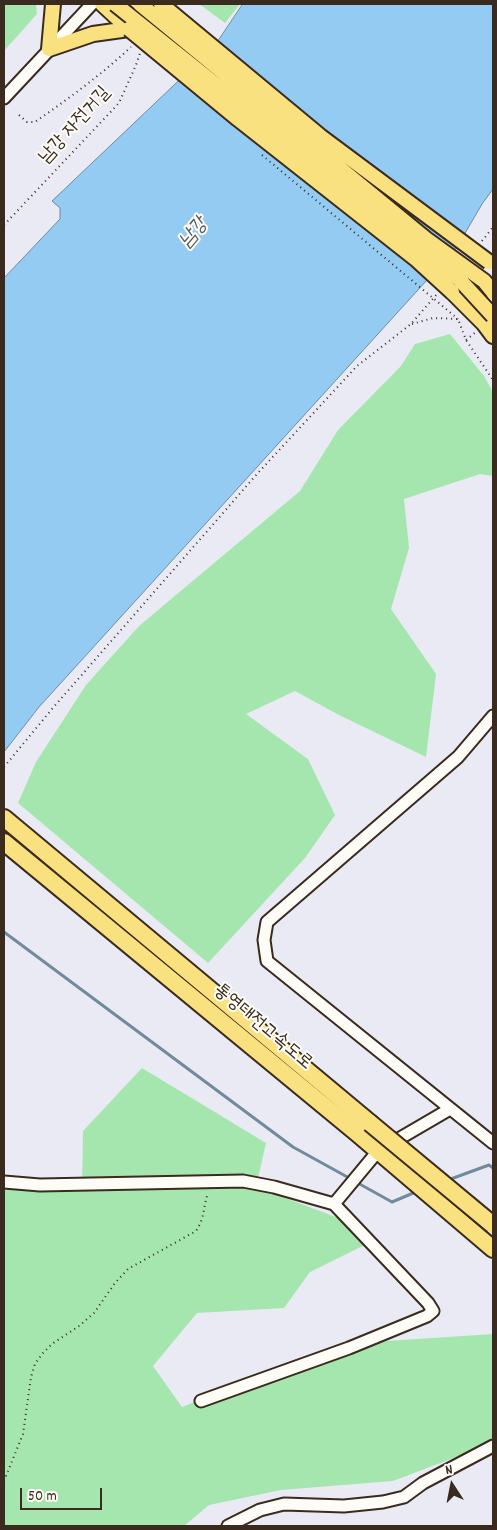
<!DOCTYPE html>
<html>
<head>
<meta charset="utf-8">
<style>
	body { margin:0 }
	#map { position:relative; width:497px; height:1530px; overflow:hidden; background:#eaeaf5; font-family:Dekko,sans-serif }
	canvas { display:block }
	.frame { position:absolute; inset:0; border:5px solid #3b2a1e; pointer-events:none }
	.north { position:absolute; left:427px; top:1460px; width:50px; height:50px; -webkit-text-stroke:4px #fdfcf7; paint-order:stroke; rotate:349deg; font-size:14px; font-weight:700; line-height:20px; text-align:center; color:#3b2a1e }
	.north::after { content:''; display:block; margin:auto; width:18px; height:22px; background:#3b2a1e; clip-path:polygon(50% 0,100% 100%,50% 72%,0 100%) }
	.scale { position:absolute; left:20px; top:1488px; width:82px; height:22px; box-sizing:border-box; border:2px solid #3b2a1e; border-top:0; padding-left:6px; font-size:15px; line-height:18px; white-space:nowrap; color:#3b2a1e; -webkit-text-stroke:4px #fdfcf7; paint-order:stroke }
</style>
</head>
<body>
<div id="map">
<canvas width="497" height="1530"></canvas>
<div class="frame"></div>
<div class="north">N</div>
<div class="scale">50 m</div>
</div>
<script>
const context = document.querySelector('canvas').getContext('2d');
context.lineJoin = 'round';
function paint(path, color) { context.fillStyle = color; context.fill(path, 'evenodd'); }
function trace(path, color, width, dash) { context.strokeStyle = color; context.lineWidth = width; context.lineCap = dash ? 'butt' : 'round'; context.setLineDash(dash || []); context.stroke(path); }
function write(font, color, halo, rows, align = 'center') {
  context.font = font + ' Dekko,"Poor Story",sans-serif'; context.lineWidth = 4; context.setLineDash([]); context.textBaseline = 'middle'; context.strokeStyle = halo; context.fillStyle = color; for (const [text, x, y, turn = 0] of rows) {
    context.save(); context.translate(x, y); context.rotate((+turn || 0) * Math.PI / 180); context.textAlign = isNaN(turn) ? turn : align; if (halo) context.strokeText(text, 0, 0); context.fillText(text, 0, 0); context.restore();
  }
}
paint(new Path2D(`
	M 4,4 L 36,4 L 37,14 L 4,51 Z
	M 199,4 L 240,4 L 225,23 Z
	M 450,334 L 484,376 L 493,392 L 493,476 L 480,474 L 404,499 L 409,548 L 391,609 L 436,674 L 426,757 L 337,714 L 295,691 L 246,714 L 308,759 L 335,815 L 305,858 L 208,963 L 18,803 L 36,762 L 86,685 L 139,626 L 300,491 L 338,430 L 401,366 L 415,344 Z
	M 142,1068 L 266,1143 L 256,1187 L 349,1222 L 377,1239 L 310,1272 L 284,1308 L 197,1313 L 153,1366 L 182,1407 L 275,1370 L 371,1342 L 493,1334 L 493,1443 L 393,1481 L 281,1490 L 209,1505 L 184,1526 L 4,1526 L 4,1188 L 82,1191 L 83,1131 Z`), '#a5e6af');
const water = new Path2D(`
	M 243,4 L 493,4 L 493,189 L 482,204 L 457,247 L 39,707 L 4,752 L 4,278 L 60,219 L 60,208 L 52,201 L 213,48 Z`);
paint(water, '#93cbf2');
trace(water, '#708b9d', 1);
trace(new Path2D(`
	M 4,932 L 293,1147 L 351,1179
	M 448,1180 L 489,1165 L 493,1168
	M 356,1182 L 392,1202 L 418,1191`), '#708b9d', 3);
const minor = new Path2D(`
	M 4,98 L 92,4
	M 493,716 L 458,757 L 267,922 L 264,940 L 267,961 L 493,1143
	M 4,1182 L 40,1185 L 243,1181 L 274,1187 L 334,1204 L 428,1303 L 433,1311 L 427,1316 L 349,1348 L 201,1401
	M 334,1204 L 378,1151 L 450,1109
	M 228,1526 L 260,1510 L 284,1504 L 344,1506 L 383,1502 L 404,1497 L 423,1483 L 493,1446`);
const major = new Path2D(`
	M 53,4 L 49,49 L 93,34 L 129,29
	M 102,4 L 129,29
	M 452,292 L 484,324 L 493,336`);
const highway = new Path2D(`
	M 4,818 L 370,1123
	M 4,842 L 357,1133 L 493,1249`);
trace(minor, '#3b2a1e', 15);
trace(major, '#3b2a1e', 18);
trace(highway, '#3b2a1e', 20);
trace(new Path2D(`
	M 19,115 L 27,122 L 35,122 C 68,99 101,75 131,47
	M 4,225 L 119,103 L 136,65 L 140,53
	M 482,241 L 493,227
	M 412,324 L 433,318 L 458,319 L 466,340 L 493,380
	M 466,340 L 476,332
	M 4,767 L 52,709 L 257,474 L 357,366 L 411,324 L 437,294
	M 4,1481 L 23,1434 L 31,1377 L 35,1364 L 42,1354 L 52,1344 L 79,1326 L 94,1313 L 115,1283 L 128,1269 L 196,1231 C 205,1218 203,1207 208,1193`), '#3b2a1e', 2, [1, 4]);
trace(minor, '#fdfcf7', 11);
trace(major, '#fae180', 14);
trace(highway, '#fae180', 16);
const majorBridge = new Path2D(`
	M 115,4 L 459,279 L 493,316
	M 140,4 L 426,239 L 484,281 L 493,292
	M 161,4 L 320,136 L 489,262
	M 129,29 L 238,119 L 417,260 L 452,292`);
const highwayBridge = new Path2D(`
	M 370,1123 L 493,1225`);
trace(majorBridge, '#3b2a1e', 18, []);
trace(highwayBridge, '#3b2a1e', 20, []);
trace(new Path2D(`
	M 262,155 L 458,319`), '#3b2a1e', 2, [1, 4]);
trace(majorBridge, '#fae180', 14);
trace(highwayBridge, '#fae180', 16);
write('19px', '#3b2a1e', '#fdfcf7', [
	["남강 자전거길",76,126,-48],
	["통영대전고속도로",262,1028,40]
]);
write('italic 20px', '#555a5e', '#fdfcf7', [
	["남강",195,234,-50]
]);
</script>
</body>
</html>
